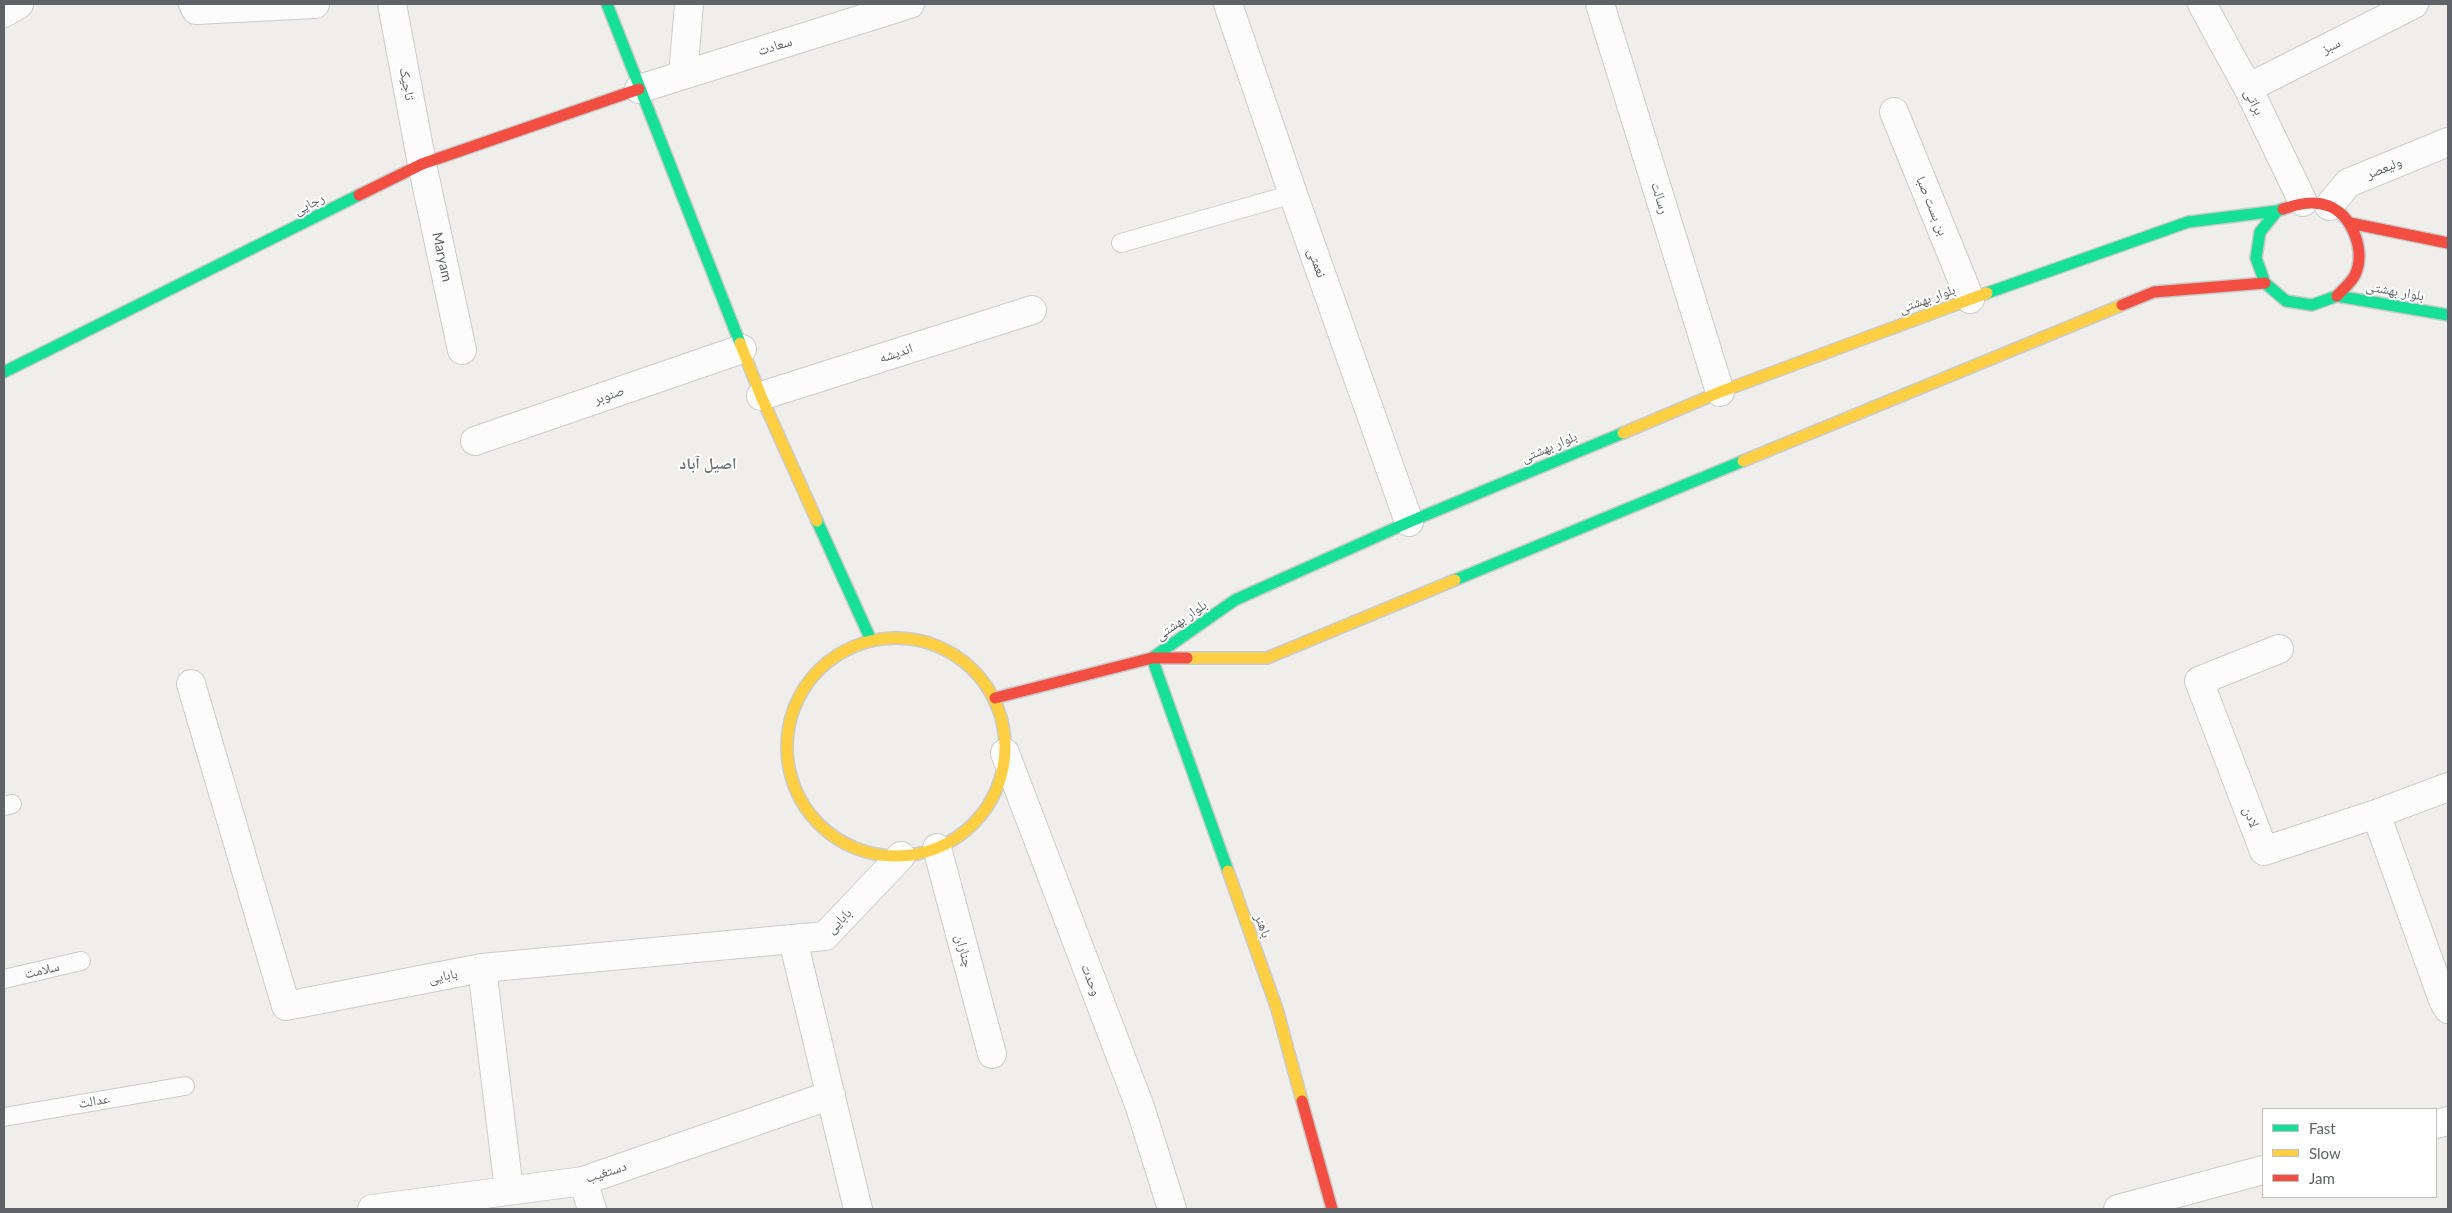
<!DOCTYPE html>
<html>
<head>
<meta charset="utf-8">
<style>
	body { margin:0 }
	#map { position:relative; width:2452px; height:1213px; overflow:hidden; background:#efeeea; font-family:Lato,sans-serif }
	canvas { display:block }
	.frame { position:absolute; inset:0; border:5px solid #5f6368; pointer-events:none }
	.legend { position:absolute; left:2262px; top:1108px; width:175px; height:90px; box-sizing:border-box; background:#fff; border:1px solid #bfc1c3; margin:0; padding:6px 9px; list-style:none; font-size:15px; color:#5f6368 }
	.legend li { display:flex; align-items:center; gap:10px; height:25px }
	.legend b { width:25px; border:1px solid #bfc1c3 }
</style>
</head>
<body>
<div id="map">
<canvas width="2452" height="1213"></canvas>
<div class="frame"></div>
<ul class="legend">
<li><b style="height:6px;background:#16e098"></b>Fast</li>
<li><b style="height:6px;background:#ffcf43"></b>Slow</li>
<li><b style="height:6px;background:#f24e42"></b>Jam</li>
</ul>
</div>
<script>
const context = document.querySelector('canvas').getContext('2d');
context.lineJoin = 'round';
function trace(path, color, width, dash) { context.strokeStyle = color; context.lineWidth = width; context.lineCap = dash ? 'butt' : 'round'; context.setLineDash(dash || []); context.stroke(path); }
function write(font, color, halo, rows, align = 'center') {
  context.font = font + ' Lato,"Noto Naskh Arabic",sans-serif'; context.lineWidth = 4; context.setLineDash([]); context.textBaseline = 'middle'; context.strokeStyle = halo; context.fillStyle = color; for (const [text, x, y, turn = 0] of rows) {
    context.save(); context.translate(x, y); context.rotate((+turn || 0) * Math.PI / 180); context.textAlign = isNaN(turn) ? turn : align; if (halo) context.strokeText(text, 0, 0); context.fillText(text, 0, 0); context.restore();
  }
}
const lane = new Path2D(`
	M 1121,243 L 1293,194
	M 4,806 L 12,804
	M 4,979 L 81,961
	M 4,1117 L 185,1086`);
const street = new Path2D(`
	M 193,4 L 196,10 L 315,4
	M 392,4 L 422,164 L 462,350
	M 1228,4 L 1293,194 L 1409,522
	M 1600,4 L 1720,392
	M 2202,4 L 2248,88 L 2303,202
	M 4,13 L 19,4
	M 683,75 L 689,4
	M 2248,88 L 2414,4
	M 639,89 L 910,4
	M 1894,112 L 1970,299
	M 2329,206 L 2348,183 L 2448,142
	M 761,396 L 1032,310
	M 475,441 L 742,349
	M 2279,649 L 2199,681 L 2264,851 L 2376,814 L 2448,787
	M 191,684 L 286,1006 L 482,968 L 825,936 L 901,856
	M 1005,753 L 1140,1107 L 1172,1209
	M 2376,814 L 2443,1000 L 2448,1009
	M 937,848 L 992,1054
	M 793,940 L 858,1209
	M 482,968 L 509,1190
	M 2436,1124 L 2448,1121
	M 583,1181 L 592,1209
	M 372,1209 L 583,1181 L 831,1095
	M 2118,1209 L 2263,1170`);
const fast = new Path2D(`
	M 607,4 L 740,343
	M 2283,209 L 2277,211 L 2260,232 L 2256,258 L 2265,283 L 2286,301 L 2312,305 L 2337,296 L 2448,315
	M 1987,293 L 2188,222 L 2277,211
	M 4,372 L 359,195
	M 817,521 L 871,640
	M 1455,580 L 1743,461
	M 1152,658 L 1235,600 L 1409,522 L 1623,433
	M 1152,658 L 1228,871`);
const slow = new Path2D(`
	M 740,343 L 761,396 L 817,521
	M 1623,433 L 1720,392 L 1987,293
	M 1743,461 L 2122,305
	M787 747a109 109 0 1 1 218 0a109 109 0 1 1-218 0Z
	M 1187,658 L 1267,658 L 1455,580
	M 1228,871 L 1277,1009 L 1302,1101`);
const jam = new Path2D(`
	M 359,195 L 422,164 L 639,89
	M 2283,209 C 2298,204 2313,200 2329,206 C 2353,216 2366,252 2355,275 C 2351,283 2342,290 2337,296
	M 2350,223 L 2448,243
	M 2122,305 L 2154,292 L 2265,283
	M 995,698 L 1152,658 L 1187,658
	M 1302,1101 L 1332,1209`);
trace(lane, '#cbcccc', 20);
trace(street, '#cbcccc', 30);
trace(fast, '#cacacb', 14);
trace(slow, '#cacacb', 14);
trace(jam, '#cacacb', 14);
trace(lane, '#fdfcfc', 18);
trace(street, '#fdfcfc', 28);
trace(fast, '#16e098', 11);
trace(slow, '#ffcf43', 11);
trace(jam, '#f24e42', 11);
write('14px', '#5f6368', '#fff', [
	["سعادت",775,46,-17],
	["سبز",2331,46,-27],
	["تاجیک",407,84,79],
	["براتی",2254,102,64],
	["ولیعصر",2384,168,-22],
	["رسالت",1660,198,73],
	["رجایی",309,204,-27],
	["بن بست صبا",1932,206,68],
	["Maryam",442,257,78],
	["نعمتی",1317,263,70],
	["بلوار بهشتی",2395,291,10],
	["بلوار بهشتی",1927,299,-20],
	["اندیشه",896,353,-18],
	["صنوبر",609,395,-19],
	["بلوار بهشتی",1549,447,-23],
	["بلوار بهشتی",1181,620,-35],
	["لادن",2251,817,69],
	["بابایی",839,921,-45],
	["باهنر",1263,926,70],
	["چناران",964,951,75],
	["سلامت",42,970,-13],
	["بابایی",443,976,-11],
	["وحدت",1091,980,69],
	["عدالت",94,1101,-10],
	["دستغیب",606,1172,-18]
]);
write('bold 16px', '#70757a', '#fff', [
	["اصیل آباد",708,464]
]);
</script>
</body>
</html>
